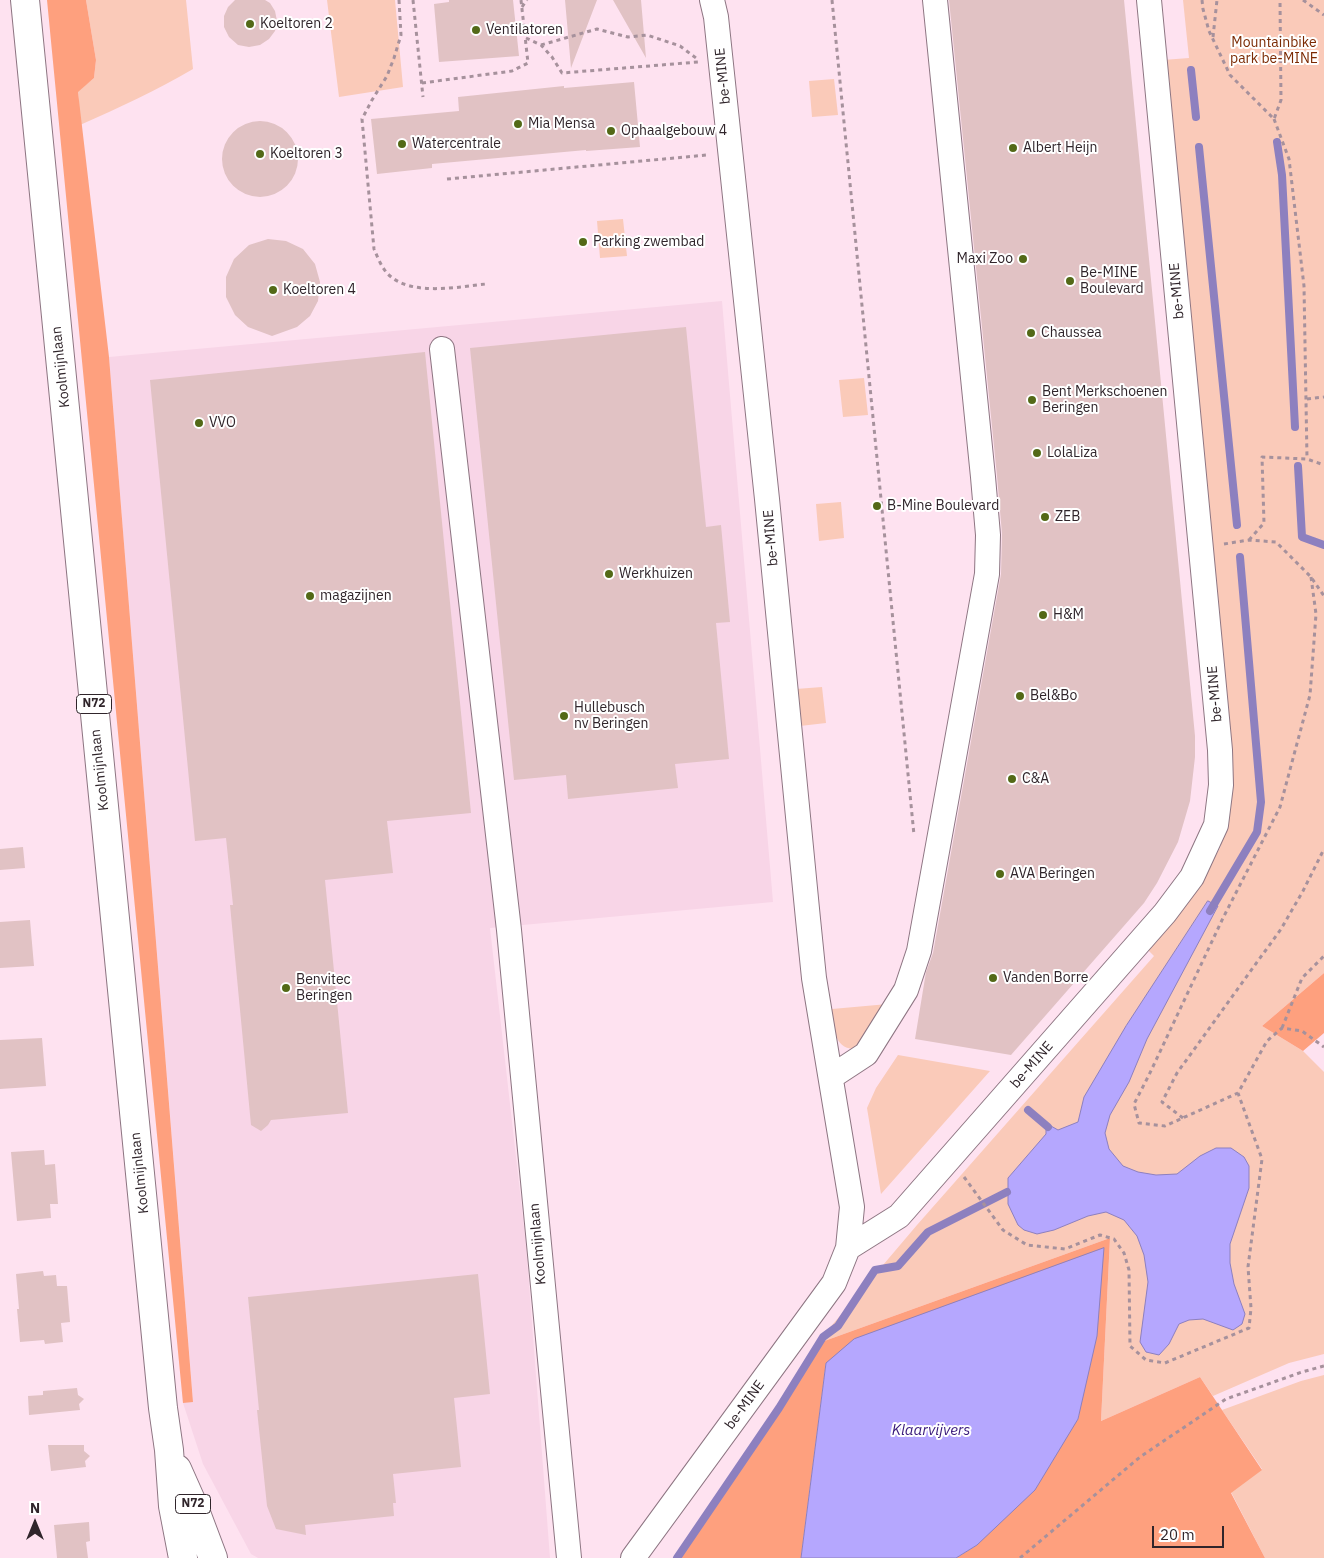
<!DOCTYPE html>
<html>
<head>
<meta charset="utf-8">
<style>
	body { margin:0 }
	#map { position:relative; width:1324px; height:1558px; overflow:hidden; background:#fee2f0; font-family:"IBM Plex Sans",sans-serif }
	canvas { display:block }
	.north { position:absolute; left:10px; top:1498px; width:50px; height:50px; -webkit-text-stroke:4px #fff; paint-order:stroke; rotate:0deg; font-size:14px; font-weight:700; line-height:20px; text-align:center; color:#30252b }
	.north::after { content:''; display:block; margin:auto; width:18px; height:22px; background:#30252b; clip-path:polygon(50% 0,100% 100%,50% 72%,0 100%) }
	.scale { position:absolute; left:1152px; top:1526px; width:72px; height:22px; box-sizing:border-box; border:2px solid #30252b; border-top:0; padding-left:6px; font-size:15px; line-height:18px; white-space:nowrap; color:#30252b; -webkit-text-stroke:4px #fff; paint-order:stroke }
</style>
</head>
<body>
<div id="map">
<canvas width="1324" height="1558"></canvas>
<div class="north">N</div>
<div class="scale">20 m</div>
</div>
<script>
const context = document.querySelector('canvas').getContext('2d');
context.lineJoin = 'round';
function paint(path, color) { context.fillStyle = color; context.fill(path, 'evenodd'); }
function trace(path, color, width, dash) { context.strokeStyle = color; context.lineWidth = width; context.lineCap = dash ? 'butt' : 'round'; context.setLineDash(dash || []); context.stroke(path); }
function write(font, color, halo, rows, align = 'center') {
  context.font = font + ' "IBM Plex Sans",sans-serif'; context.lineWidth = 4; context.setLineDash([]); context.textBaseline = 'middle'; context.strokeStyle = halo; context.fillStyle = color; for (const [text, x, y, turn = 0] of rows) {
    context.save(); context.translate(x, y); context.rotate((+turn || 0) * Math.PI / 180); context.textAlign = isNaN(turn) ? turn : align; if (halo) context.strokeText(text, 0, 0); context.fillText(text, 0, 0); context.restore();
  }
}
paint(new Path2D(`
	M 722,301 L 773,902 L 490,928 L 526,1245 L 550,1558 L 258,1558 L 251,1554 L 203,1464 L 183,1403 L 193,1401 L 109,357 Z`), '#f8d5e7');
paint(new Path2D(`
	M 86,0 L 186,0 L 193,69 C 157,90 119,108 80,125 L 78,91 L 94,78 L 96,60 Z
	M 327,0 L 395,0 L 403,87 L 339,97 Z
	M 1183,0 L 1324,0 L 1324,973 L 1262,1026 L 1303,1051 L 1324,1072 L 1324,1354 L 1289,1363 L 1213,1396 L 1200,1377 L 1101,1421 L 1110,1238 L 816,1344 L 917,1225 L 1154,956 L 1147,949 L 1196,890 L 1220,848 L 1230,809 L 1163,60 L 1189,58 Z
	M 834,79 L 838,115 L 812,117 L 809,81 Z
	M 623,219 L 627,256 L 600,258 L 597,221 Z
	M 864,378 L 868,415 L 843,417 L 839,380 Z
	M 841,502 L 844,538 L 819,541 L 816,504 Z
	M 822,687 L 826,723 L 800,726 L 796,689 Z
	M 888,1004 L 875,1028 L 854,1049 C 833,1048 834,1026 832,1009 Z
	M 898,1055 L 990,1071 L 881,1194 L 867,1108 L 876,1088 Z
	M 1324,1375 L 1324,1558 L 1265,1558 L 1231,1492 L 1262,1469 L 1222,1410 L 1301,1381 Z`), '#facab9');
paint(new Path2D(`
	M 47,0 L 86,0 L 96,60 L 94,78 L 78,92 L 109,357 L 193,1402 L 183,1403 Z
	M 1324,973 L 1324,1033 L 1303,1051 L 1262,1026 Z
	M 1110,1238 L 1101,1421 L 1200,1377 L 1262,1470 L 1231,1493 L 1265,1558 L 956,1558 L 977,1545 L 1078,1419 L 1079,1415 L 826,1363 L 801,1558 L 679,1558 L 816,1344 Z`), '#fea07e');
const water = new Path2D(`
	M 1208,901 L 1218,906 L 1147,1039 L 1129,1082 L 1110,1115 L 1105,1133 L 1109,1149 L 1123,1166 L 1138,1172 L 1156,1175 L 1177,1174 L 1200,1156 L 1216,1148 L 1231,1148 L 1244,1157 L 1249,1166 L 1249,1188 L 1230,1244 L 1230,1263 L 1234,1284 L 1245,1314 L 1242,1324 L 1233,1330 L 1203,1319 L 1189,1320 L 1179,1324 L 1169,1344 L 1159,1355 L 1146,1352 L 1140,1342 L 1148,1282 L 1144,1255 L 1137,1236 L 1124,1220 L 1106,1212 L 1088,1216 L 1054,1230 L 1037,1234 L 1024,1230 L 1018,1225 L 1008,1204 L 1008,1178 L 1046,1134 L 1046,1128 L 1051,1126 L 1058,1130 L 1078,1122 L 1084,1097 L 1126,1026 Z
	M 1104,1248 L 1097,1336 L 1078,1419 L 1035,1490 L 977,1545 L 956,1558 L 801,1558 L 826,1363 L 854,1339 Z`);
paint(water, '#b5a7fe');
trace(water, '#8d80bf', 1);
trace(new Path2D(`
	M 1191,70 L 1196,117
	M 1277,142 L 1282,175 L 1295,427
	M 1199,147 L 1237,525
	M 1298,466 L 1302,537 L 1324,545
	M 1210,911 L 1257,832 L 1261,802 L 1240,557
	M 1028,1110 L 1048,1127
	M 677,1558 L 779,1408 L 823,1337 L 838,1326 L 875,1270 L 898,1266 L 928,1232 L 1007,1192`), '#8d80bf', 8);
paint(new Path2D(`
	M 235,0 L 265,0 L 270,3 L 275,11 L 277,21 L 275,31 L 269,39 L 260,45 L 249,47 L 238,45 L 229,37 L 224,27 L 224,16 L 228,7 Z
	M 449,0 L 513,0 L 519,56 L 439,62 L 434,4 L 449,2 Z
	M 565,0 L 597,0 L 571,68 Z
	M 613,0 L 641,0 L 646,58 Z
	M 949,0 L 1124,0 L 1195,736 L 1195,757 L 1190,801 L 1178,842 L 1157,883 L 1144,903 L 1011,1055 L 915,1039 L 926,972 L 933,953 L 1001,574 L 1002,534 L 997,476 Z
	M 634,82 L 640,147 L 586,151 L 586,150 L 432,164 L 432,168 L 377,174 L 371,119 L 459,111 L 458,97 L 564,86 L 564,88 Z
	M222 159a38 38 0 1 1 76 0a38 38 0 1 1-76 0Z
	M 268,239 L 286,241 L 303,249 L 315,264 L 320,282 L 318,301 L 310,316 L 297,327 L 272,336 L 248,327 L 235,315 L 226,297 L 226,277 L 234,259 L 249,245 Z
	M 686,327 L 706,527 L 721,525 L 730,622 L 716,623 L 729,759 L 675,764 L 678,788 L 568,799 L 566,775 L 514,780 L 470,348 Z
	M 425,352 L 471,813 L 387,821 L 393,873 L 325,880 L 348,1113 L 271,1120 L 268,1125 L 261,1131 L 251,1125 L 230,905 L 233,905 L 226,838 L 195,841 L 150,380 Z
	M 23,847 L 25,868 L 0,870 L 0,849 Z
	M 30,920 L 34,966 L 0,968 L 0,922 Z
	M 42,1038 L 46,1086 L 0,1089 L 0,1040 Z
	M 44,1150 L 45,1165 L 55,1164 L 58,1204 L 50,1204 L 51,1218 L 17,1221 L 11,1152 Z
	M 43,1271 L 44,1276 L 56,1275 L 57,1286 L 67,1286 L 70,1322 L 61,1323 L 63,1342 L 45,1344 L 44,1340 L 20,1342 L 17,1309 L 19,1309 L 16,1274 Z
	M 478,1274 L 490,1394 L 454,1398 L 461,1467 L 393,1474 L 396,1503 L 393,1503 L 394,1516 L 305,1525 L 306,1535 L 276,1529 L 267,1506 L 257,1410 L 259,1410 L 248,1297 Z
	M 77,1388 L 78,1395 L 84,1399 L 79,1404 L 80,1410 L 29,1415 L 28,1396 L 43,1395 L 43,1391 Z
	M 48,1445 L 84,1445 L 84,1451 L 90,1456 L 85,1461 L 86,1467 L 51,1471 Z
	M 89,1522 L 90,1541 L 86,1542 L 88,1558 L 57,1558 L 54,1525 Z`), '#e1c2c4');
const minor = new Path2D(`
	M 442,349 L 509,930 L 569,1558
	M 831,1077 L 866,1054 L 906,990 L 919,951 L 987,574 L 988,535 L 983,477 L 935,0
	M 848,1248 L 899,1216 L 1165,913 L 1192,877 L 1216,825 L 1221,785 L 1220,750 L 1149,0
	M 633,1558 L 834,1283 L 848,1248 L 852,1207 L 814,978 L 808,919 L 767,499 L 716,17 L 712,0`);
const major = new Path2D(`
	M 25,0 L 163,1408 L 169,1450 L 173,1506 L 183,1558
	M 177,1469 L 193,1505 L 213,1558`);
trace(minor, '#8d7582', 26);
trace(major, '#8d7582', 30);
trace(new Path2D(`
	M 399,0 L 401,35 L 394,58 L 387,76 L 372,100 L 362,119 L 374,249 C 378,258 382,269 390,276 C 413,296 458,287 486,284
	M 413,0 L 423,97
	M 832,0 L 914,835
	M 1202,0 L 1203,9 L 1209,31 L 1230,75 L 1274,119 L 1281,100 L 1280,0
	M 1303,0 L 1324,15
	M 522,7 L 527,0
	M 1213,37 L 1217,0
	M 526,38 L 541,45 L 552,57 L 562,73 L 698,62
	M 541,45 L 597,29 L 628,37 L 647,35 L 680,46 L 696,58
	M 422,83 L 512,71 L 528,63 L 521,0
	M 1274,119 L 1289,159 L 1304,286 L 1307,459
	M 447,179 L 707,155
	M 1307,399 L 1324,397
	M 1249,540 L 1264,523 L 1262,457 L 1307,459 L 1324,465
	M 1224,544 L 1249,540 L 1276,542 L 1311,577 L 1324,596
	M 1311,577 L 1316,614 L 1310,695 L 1280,807 L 1223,918 L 1149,1075 L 1134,1104 L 1139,1123 L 1165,1126 L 1238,1093 L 1267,1041 L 1282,1028 L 1302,1031 L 1324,1047
	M 1282,1028 L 1302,978 L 1324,956
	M 1183,1118 L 1162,1102 L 1177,1073 L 1281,929 L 1303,891 L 1324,849
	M 964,1177 L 1003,1230 L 1027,1245 L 1065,1249 L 1100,1235 L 1114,1239 L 1124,1253 L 1129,1270 L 1130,1346 L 1146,1360 L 1165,1363 L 1249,1328 L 1251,1308 L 1248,1267 L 1262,1159 L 1238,1093
	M 1020,1558 L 1140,1457 L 1226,1399 L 1302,1372 L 1324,1366`), '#a6919c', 3, [4, 4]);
trace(minor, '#fff', 24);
trace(major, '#fff', 28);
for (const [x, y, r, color] of [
	[250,24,5,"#536917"],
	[476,30,5,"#536917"],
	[518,124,5,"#536917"],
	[611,131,5,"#536917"],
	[402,144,5,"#536917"],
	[1013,148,5,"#536917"],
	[260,154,5,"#536917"],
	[583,242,5,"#536917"],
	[1023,259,5,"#536917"],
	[1070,281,5,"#536917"],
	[273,290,5,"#536917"],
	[1031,333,5,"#536917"],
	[1032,400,5,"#536917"],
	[199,423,5,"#536917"],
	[1037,453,5,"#536917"],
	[877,506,5,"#536917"],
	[1045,517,5,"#536917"],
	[609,574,5,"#536917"],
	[310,596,5,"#536917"],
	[1043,615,5,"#536917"],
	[1020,696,5,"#536917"],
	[564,716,5,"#536917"],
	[1012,779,5,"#536917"],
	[1000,874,5,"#536917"],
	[993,978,5,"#536917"],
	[286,988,5,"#536917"]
]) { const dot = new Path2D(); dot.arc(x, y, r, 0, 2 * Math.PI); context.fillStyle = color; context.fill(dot); trace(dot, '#fff', 2); }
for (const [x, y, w] of [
	[94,704,35],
	[193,1504,35]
]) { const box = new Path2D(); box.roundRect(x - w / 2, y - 9.5, w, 19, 4); context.fillStyle = '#fff'; context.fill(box); trace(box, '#30252b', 1); }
write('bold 12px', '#30252b', null, [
	["N72",94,704],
	["N72",193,1504]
]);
write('14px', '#30252b', '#fff', [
	["Koeltoren 2",260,24],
	["Ventilatoren",486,30],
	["Mia Mensa",528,124],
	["Ophaalgebouw 4",621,131],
	["Watercentrale",412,144],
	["Albert Heijn",1023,148],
	["Koeltoren 3",270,154],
	["Parking zwembad",593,242],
	["Maxi Zoo",1013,259,"right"],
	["Be-MINE",1080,273],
	["Boulevard",1080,289],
	["Koeltoren 4",283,290],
	["Chaussea",1041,333],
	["Bent Merkschoenen",1042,392],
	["Beringen",1042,408],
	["VVO",209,423],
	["LolaLiza",1047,453],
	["B-Mine Boulevard",887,506],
	["ZEB",1055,517],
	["Werkhuizen",619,574],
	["magazijnen",320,596],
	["H&M",1053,615],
	["Bel&Bo",1030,696],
	["Hullebusch",574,708],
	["nv Beringen",574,724],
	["C&A",1022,779],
	["AVA Beringen",1010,874],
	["Vanden Borre",1003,978],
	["Benvitec",296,980],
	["Beringen",296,996]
], 'left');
write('14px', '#7b2a03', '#fff', [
	["Mountainbike",1274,43],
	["park be-MINE",1274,59]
]);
write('14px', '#30252b', '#fff', [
	["be-MINE",723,76,-96],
	["be-MINE",1177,291,-95],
	["Koolmijnlaan",61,367,-96],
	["be-MINE",771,538,-95],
	["be-MINE",1215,694,-95],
	["Koolmijnlaan",100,770,-96],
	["be-MINE",1032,1065,-49],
	["Koolmijnlaan",140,1173,-96],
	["Koolmijnlaan",538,1244,-95],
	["be-MINE",745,1405,-54]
]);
write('italic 15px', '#38187a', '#fff', [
	["Klaarvijvers",931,1431]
]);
</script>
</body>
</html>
